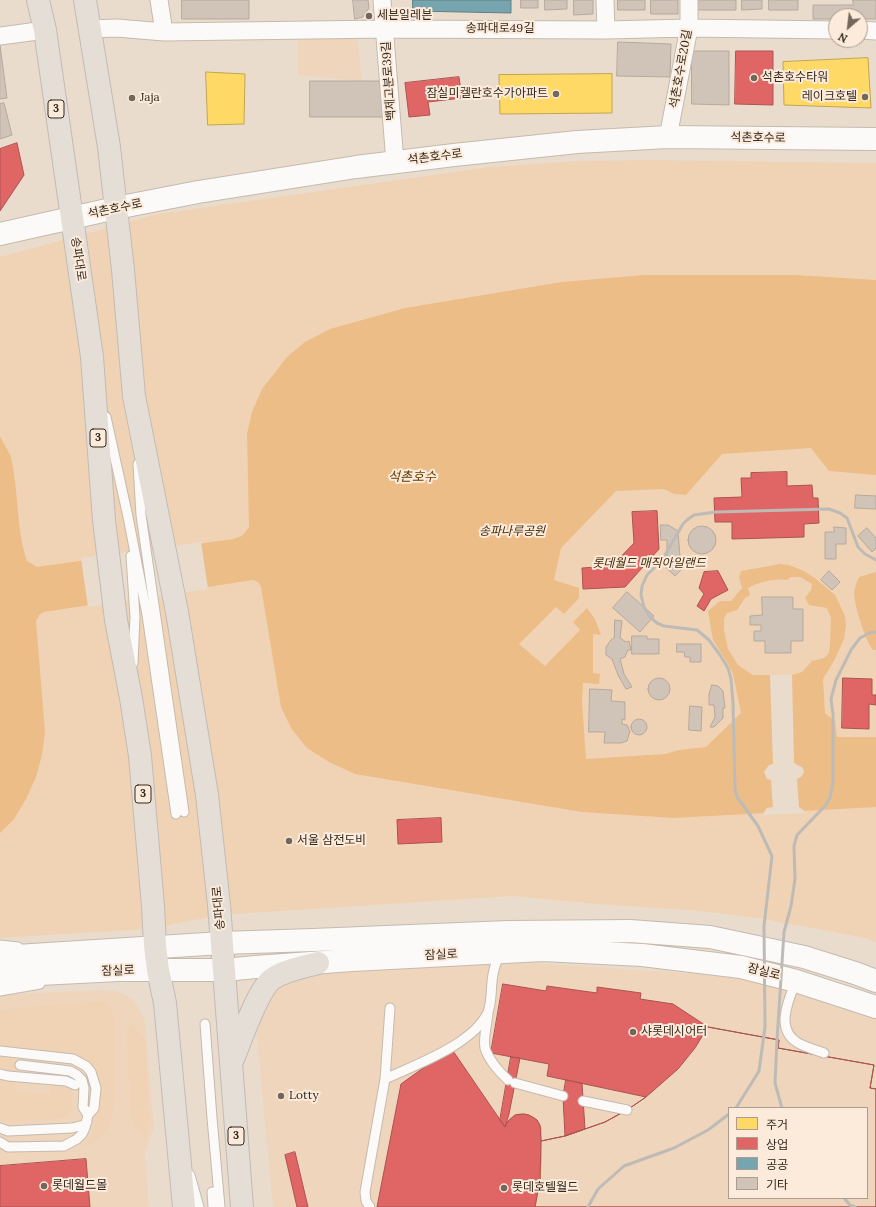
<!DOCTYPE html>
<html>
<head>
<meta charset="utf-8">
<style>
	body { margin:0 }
	#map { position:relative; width:876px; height:1207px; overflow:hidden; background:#eadccd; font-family:Lora,"Noto Sans KR",serif }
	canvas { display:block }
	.legend { position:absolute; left:728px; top:1107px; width:140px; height:92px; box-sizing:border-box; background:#fcebdb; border:1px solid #ab9d8f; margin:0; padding:5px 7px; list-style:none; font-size:12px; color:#32281d }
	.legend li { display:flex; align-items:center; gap:8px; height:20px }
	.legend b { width:20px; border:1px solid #ab9d8f }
	.north { position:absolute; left:828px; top:8px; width:40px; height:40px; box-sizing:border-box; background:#fcebdb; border:1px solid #ab9d8f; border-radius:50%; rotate:208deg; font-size:11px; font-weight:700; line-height:16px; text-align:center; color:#32281d }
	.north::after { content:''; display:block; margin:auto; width:14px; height:18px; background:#72675b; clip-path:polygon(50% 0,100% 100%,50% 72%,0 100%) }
</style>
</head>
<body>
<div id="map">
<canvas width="876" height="1207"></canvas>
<ul class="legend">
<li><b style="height:11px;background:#ffd966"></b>주거</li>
<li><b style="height:11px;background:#e06666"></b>상업</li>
<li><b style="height:11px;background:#76a5af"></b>공공</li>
<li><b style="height:11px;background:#cfc4b7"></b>기타</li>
</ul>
<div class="north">N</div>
</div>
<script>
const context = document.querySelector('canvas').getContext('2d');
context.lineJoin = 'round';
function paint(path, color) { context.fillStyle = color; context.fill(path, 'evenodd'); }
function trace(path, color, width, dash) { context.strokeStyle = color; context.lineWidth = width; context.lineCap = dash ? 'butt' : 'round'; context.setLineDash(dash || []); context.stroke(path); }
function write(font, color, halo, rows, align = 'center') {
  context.font = font + ' Lora,"Noto Sans KR",serif'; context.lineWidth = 4; context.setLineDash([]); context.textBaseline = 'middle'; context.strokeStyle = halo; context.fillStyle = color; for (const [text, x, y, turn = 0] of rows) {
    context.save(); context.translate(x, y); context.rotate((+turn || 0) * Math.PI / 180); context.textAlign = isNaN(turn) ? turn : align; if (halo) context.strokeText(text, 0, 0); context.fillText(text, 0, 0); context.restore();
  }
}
paint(new Path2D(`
	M 357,34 L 362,81 L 298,75 L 298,35 Z
	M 500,961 L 747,977 L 876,1018 L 876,1207 L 273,1207 L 256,1028 L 273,984 L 289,974 ZM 729,1108 L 867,1108 L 867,1198 L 729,1198 Z
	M 101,990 L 115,991 L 126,995 L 134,1001 L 140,1010 L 145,1020 L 154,1129 L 145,1151 L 149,1207 L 0,1207 L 0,995 Z`), '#eed5bc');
paint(new Path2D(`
	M 654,160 L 876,163 L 876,943 L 865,938 L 758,918 L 701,911 L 596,904 L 512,896 L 220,915 L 149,929 L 0,938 L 0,257 L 158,214 L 490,167 L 576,161 Z
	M 107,1001 L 115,1021 L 115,1100 L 109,1125 L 105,1133 L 94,1142 L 80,1147 L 89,1140 L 94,1130 L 98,1086 L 90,1066 L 82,1058 L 74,1054 L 0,1047 L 0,1010 Z
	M 131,1023 L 145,1040 L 149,1120 L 147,1139 C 138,1131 132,1124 130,1112 L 127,1036 Z
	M 0,1056 L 16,1058 L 15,1070 L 0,1068 Z
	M 0,1080 L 15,1080 L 14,1092 L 49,1095 L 51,1084 C 60,1085 66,1085 73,1093 C 72,1106 74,1114 60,1119 L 0,1122 Z`), '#f0d3b4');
paint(new Path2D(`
	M 644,275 L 795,275 L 876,280 L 876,475 L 829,471 L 811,448 L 722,454 L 686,495 L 674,494 L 664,489 L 616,491 L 561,548 L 554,580 L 579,588 L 579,598 L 564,614 L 556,607 L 519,644 L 545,666 L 580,630 L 573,622 L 587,608 L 595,619 L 601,635 L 593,634 L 593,673 L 600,674 L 599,684 L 583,683 L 582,702 L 586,759 L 665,754 L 679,750 L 706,747 L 741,713 L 733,674 L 727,662 L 713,640 L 708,611 L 720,601 L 731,601 L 742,588 L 739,577 L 741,571 L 780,564 L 789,565 L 804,571 L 816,579 L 835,595 L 845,616 L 846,625 L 844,639 L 835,659 L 823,679 L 825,713 L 835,721 L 837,737 L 876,737 L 876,807 L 673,818 L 582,812 L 355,774 L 329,762 L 307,748 L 291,728 L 281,707 L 261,587 L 258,582 L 253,580 L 44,612 L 39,615 L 36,621 L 45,732 L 42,755 L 36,777 L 26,799 L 14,819 L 0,833 L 0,436 C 3,443 9,451 11,458 C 19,492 16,529 27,561 L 37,567 L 233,539 L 242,536 L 249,527 L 247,434 L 252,412 L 262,389 L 287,357 L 305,342 L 330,329 L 405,308 L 562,282 ZM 791,577 L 800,577 L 812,584 L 811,590 L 805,598 L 809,605 L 827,608 L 831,618 L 830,645 L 829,653 L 824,658 L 812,661 L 802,672 L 792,675 L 753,675 L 738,665 L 728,649 L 724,630 L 724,619 L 727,613 L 737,610 L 745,598 L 750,595 L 748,588 C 759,582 774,578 787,580 Z
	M 876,572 L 876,650 L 873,650 C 865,640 854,605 854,592 C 855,586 857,582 859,577 Z`), '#edbd88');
paint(new Path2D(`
	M 201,542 L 208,589 L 88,607 L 81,558 Z
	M 770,675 L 792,675 L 794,763 L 803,768 L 804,772 L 801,777 L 797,779 L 799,807 L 807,813 L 764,815 L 764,812 L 767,808 L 773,807 L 771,780 L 767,779 L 764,772 L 769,765 L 773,764 Z`), '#eadccd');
const homes = new Path2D(`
	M 868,58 L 871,108 L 784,105 L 783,62 Z
	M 206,72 L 245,74 L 244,124 L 208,125 Z
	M 612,74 L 612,113 L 500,114 L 499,75 Z
	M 520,1114 L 524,1114 L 533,1117 L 537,1120 L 541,1128 L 541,1162 L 540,1180 L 535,1207 L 486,1207 L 495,1159 L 503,1132 L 508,1121 L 515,1115 Z`);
paint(homes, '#ffd966');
trace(homes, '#c2a450', 1);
const shops = new Path2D(`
	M 736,51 L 773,51 L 773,105 L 735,104 Z
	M 459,77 L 462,98 L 428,102 L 430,115 L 409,117 L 405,83 Z
	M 17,143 L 24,175 L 0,211 L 0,149 Z
	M 787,472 L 787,486 L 812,485 L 813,498 L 818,498 L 819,523 L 804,524 L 804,537 L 732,539 L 732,522 L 715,522 L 714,498 L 742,497 L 741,478 L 751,478 L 751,473 Z
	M 657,511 L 659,549 L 625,587 L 583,589 L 582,568 L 612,566 L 634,543 L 632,512 Z
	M 718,571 L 728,590 L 711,599 L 704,611 L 697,606 L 704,594 L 699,588 L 704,572 Z
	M 843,678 L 872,679 L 872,695 L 876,695 L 876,705 L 869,704 L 869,729 L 842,728 Z
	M 441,818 L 442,842 L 398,844 L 397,820 Z
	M 503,984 L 546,991 L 547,986 L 597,993 L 597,987 L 641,993 L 640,999 L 673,1004 L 708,1027 L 779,1040 L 778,1048 L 874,1065 L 870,1088 L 876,1089 L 876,1207 L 377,1207 L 401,1084 L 451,1048 L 505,1127 L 508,1121 L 515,1115 L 524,1114 L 529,1115 L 537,1120 L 540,1125 L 541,1141 L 565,1136 L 605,1122 L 627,1110 L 646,1097 L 547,1076 L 549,1064 L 491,1053 ZM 729,1108 L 867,1108 L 867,1198 L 729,1198 Z
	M 708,1027 L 779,1040 L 778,1048 L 874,1065 L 870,1088 L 876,1089 L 876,1207 L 535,1207 L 540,1180 L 541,1141 L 565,1136 L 605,1122 L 627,1110 L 646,1097 L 678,1069 L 695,1048 ZM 729,1108 L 867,1108 L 867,1198 L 729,1198 Z
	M 511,1057 L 520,1058 L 509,1114 L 505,1127 L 500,1120 Z
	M 566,1080 L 582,1083 L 585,1129 L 565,1136 L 563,1096 Z
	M 295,1152 L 308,1207 L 297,1207 L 285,1155 Z
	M 86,1159 L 90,1207 L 0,1207 L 0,1166 Z`);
paint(shops, '#e06666');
trace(shops, '#ac5350', 1);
const public = new Path2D(`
	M 413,0 L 511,0 L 511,13 L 413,11 Z`);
paint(public, '#76a5af');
trace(public, '#628083', 1);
const building = new Path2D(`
	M 182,0 L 249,0 L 249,19 L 182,19 Z
	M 353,0 L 368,0 L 369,8 L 363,17 L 355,19 Z
	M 521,0 L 538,0 L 538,8 L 521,8 Z
	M 545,0 L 567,0 L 567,9 L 545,10 Z
	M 574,0 L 593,0 L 593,14 L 574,15 Z
	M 618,0 L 645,0 L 645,10 L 618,10 Z
	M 651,0 L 678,0 L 678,14 L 651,14 Z
	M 697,0 L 736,0 L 736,10 L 697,10 Z
	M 742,0 L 762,0 L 762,9 L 742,10 Z
	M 769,0 L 798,0 L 798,10 L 769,10 Z
	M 853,0 L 876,0 L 876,19 L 860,19 L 860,16 L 836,16 L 836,19 L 813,19 L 813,5 L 853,5 Z
	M 618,42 L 671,44 L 670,77 L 617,76 Z
	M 0,45 L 7,98 L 0,99 Z
	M 692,51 L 729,51 L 729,105 L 692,104 Z
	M 310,81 L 379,81 L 387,117 L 310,117 Z
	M 4,103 L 12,135 L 0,139 L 0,104 Z
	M 856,495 L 876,496 L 876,509 L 855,508 Z
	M 661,525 L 668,525 L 678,531 L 681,570 L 675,576 L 661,563 L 667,557 L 667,540 L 661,540 Z
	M688 540a14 14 0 1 1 28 0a14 14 0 1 1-28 0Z
	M 834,527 L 846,528 L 846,544 L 836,544 L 836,559 L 825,559 L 825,532 L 834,532 Z
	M 867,528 L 876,538 L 876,548 L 872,552 L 858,536 Z
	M 829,571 L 840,582 L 832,590 L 821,580 Z
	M 627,592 L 654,616 L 640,632 L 613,608 Z
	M 762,597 L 793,597 L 793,609 L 803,609 L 803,641 L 791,641 L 791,653 L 765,653 L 765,641 L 754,641 L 754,631 L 761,631 L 761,625 L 750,625 L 750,616 L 762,615 Z
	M 615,620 L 622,621 L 620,638 L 626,642 L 629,641 L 631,650 L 628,650 L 625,657 L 620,659 L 624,674 L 632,687 L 626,689 L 618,675 L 612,659 L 606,655 L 606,647 L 611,640 L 614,638 Z
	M 632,636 L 647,636 L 647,639 L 659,639 L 659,654 L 632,654 Z
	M 677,644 L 701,644 L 701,662 L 690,662 L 690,657 L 685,657 L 684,652 L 677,652 Z
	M648 689a11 11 0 1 1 22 0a11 11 0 1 1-22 0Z
	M 712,685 L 718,686 L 723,691 L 725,708 L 723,708 L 723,718 L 714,727 L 710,727 L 715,717 L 714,705 L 709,705 L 709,695 Z
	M 590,689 L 612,690 L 611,701 L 625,702 L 625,720 L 622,719 L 622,724 L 627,725 L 630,731 L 627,741 L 621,743 L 604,743 L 605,732 L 589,732 Z
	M 690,706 L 702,707 L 701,731 L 689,730 Z
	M631 727a8 8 0 1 1 16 0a8 8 0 1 1-16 0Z`);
paint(building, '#cfc4b7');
trace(building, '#b5a99e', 1);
const service = new Path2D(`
	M 106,417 L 128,517 L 147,615 L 176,814
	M 138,464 L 141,515 L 184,812
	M 131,556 L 135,617 L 133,663
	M 0,945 L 18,947
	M 796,981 C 788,1001 774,1031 800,1044 C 808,1048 816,1050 824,1053
	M 0,991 L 40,984
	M 488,1013 C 487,1024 483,1038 485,1048 C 488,1059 500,1073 508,1080
	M 205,1024 L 212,1118 L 220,1207
	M 0,1051 L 73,1059 L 86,1066 L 91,1072 L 96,1088 L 94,1108 L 88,1115 L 85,1128 L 82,1134 L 77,1139 L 64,1146 L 8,1147 L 0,1142
	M 20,1065 L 70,1071 L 77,1075 L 82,1080 L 84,1088 L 83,1107 L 88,1115
	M 0,1074 L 8,1076 L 66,1081 L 75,1085
	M 385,1079 C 415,1065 474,1044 488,1012 C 493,999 490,983 494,970 C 495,964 498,958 501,952
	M 515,1083 L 563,1096
	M 583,1101 L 627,1110
	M 0,1128 L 8,1131 L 72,1128 L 84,1125 L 87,1122
	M 190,1175 L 199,1207
	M 212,1192 L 213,1207
	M 370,1207 L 366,1201 L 365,1192 L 385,1079 L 390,1008`);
const minor = new Path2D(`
	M 159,0 L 164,32
	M 382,0 L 395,162
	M 605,0 L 606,30
	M 89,29 L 117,28 L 164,32 L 385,29 L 606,30 L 689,28 L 836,30
	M 860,30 L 876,31
	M 0,36 L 45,30
	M 668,137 L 689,28 L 689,0`);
const tertiary = new Path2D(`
	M 0,234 L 116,208 L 198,192 L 356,167 L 454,155 L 577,142 L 668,137 L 876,139
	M 0,957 L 222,943 L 313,940 L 508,932 L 630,931 L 710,937 L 804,957 L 855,973 L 876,981
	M 0,976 L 119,970 L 224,970 L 256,967 L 352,960 L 543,950 L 642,955 L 741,967 L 796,981 L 876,1007`);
const primary = new Path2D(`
	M 38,0 L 45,30 L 92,357 L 104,520 L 116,620 L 131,698 L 140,756 L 153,906 L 155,946 L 158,970 L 165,1003 L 184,1207
	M 85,0 L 109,147 L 123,270 L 134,396 L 177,612 L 207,795 L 219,905 L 242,1207
	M 233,1059 C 241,1040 257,991 272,979 C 285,970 304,967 318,963`);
trace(service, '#c5baae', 11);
trace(minor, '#c5baae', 19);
trace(tertiary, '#c5baae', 24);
trace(primary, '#c3bbb3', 24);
trace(service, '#fcfaf8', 9);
trace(minor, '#fcfaf8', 17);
trace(tertiary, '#fcfaf8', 22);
trace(primary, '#e5ded6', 22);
trace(new Path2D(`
	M 736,1108 L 759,1071 L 765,1027 L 764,926 L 772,856 L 758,826 L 737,797 L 735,789 L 733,703 L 731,679 L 728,668 L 720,655 L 709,640 L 697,630 L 664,626 L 657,623 L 650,617 L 644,607 L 641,595 L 642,586 L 647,575 L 662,560 L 683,524 L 687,520 L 694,515 L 716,512 L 829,509 L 840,513 L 847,518 L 858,547 L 865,554 L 876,560
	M 782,1108 L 775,1083 L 777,1040 L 784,932 L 791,906 L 795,879 L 794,846 L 797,835 L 825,806 L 830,798 L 833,782 L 833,714 L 831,699 L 836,680 L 851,650 L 860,638 L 869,633 L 876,632
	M 844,1198 L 850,1205 L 855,1207
	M 588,1207 L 598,1189 L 624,1166 L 674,1148 L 708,1130 L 729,1114`), '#bebbb7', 3);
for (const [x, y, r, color] of [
	[369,16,4,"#72675b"],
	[754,78,4,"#72675b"],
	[556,94,4,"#72675b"],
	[865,97,4,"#72675b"],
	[132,98,4,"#72675b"],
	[289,841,4,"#72675b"],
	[633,1032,4,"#72675b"],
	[281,1096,4,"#72675b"],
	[44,1186,4,"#72675b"],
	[504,1188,4,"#72675b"]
]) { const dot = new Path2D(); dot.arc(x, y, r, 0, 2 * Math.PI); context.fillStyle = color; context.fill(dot); trace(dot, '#fcebdb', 1.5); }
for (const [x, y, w] of [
	[56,109,16],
	[98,438,16],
	[143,794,16],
	[236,1136,16]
]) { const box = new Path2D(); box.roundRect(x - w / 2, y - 9, w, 18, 3); context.fillStyle = '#fcebdb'; context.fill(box); trace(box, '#32281d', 1); }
write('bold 11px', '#32281d', null, [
	["3",56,109],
	["3",98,438],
	["3",143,794],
	["3",236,1136]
]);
write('12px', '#32281d', '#fcebdb', [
	["세븐일레븐",377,16],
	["석촌호수타워",762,78],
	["잠실미켈란호수가아파트",548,94,"right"],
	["레이크호텔",857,97,"right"],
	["Jaja",140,98],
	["서울 삼전도비",297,841],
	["샤롯데시어터",641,1032],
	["Lotty",289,1096],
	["롯데월드몰",52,1186],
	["롯데호텔월드",512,1188]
], 'left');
write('12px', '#32281d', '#fcebdb', [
	["송파대로49길",500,29],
	["석촌호수로20길",681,69,-80],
	["백제고분로39길",389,81,-94],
	["석촌호수로",758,138,1],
	["석촌호수로",435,157,-7],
	["석촌호수로",115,209,-12],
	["송파대로",78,259,82],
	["송파대로",219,908,-95],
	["잠실로",441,955,-3],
	["잠실로",118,971,-2],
	["잠실로",764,972,14]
]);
write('italic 12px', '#432a0b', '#fcebdb', [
	["송파나루공원",512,532],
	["롯데월드 매직아일랜드",649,564]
]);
write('italic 13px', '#633b00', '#fcebdb', [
	["석촌호수",412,477]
]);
</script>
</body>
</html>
